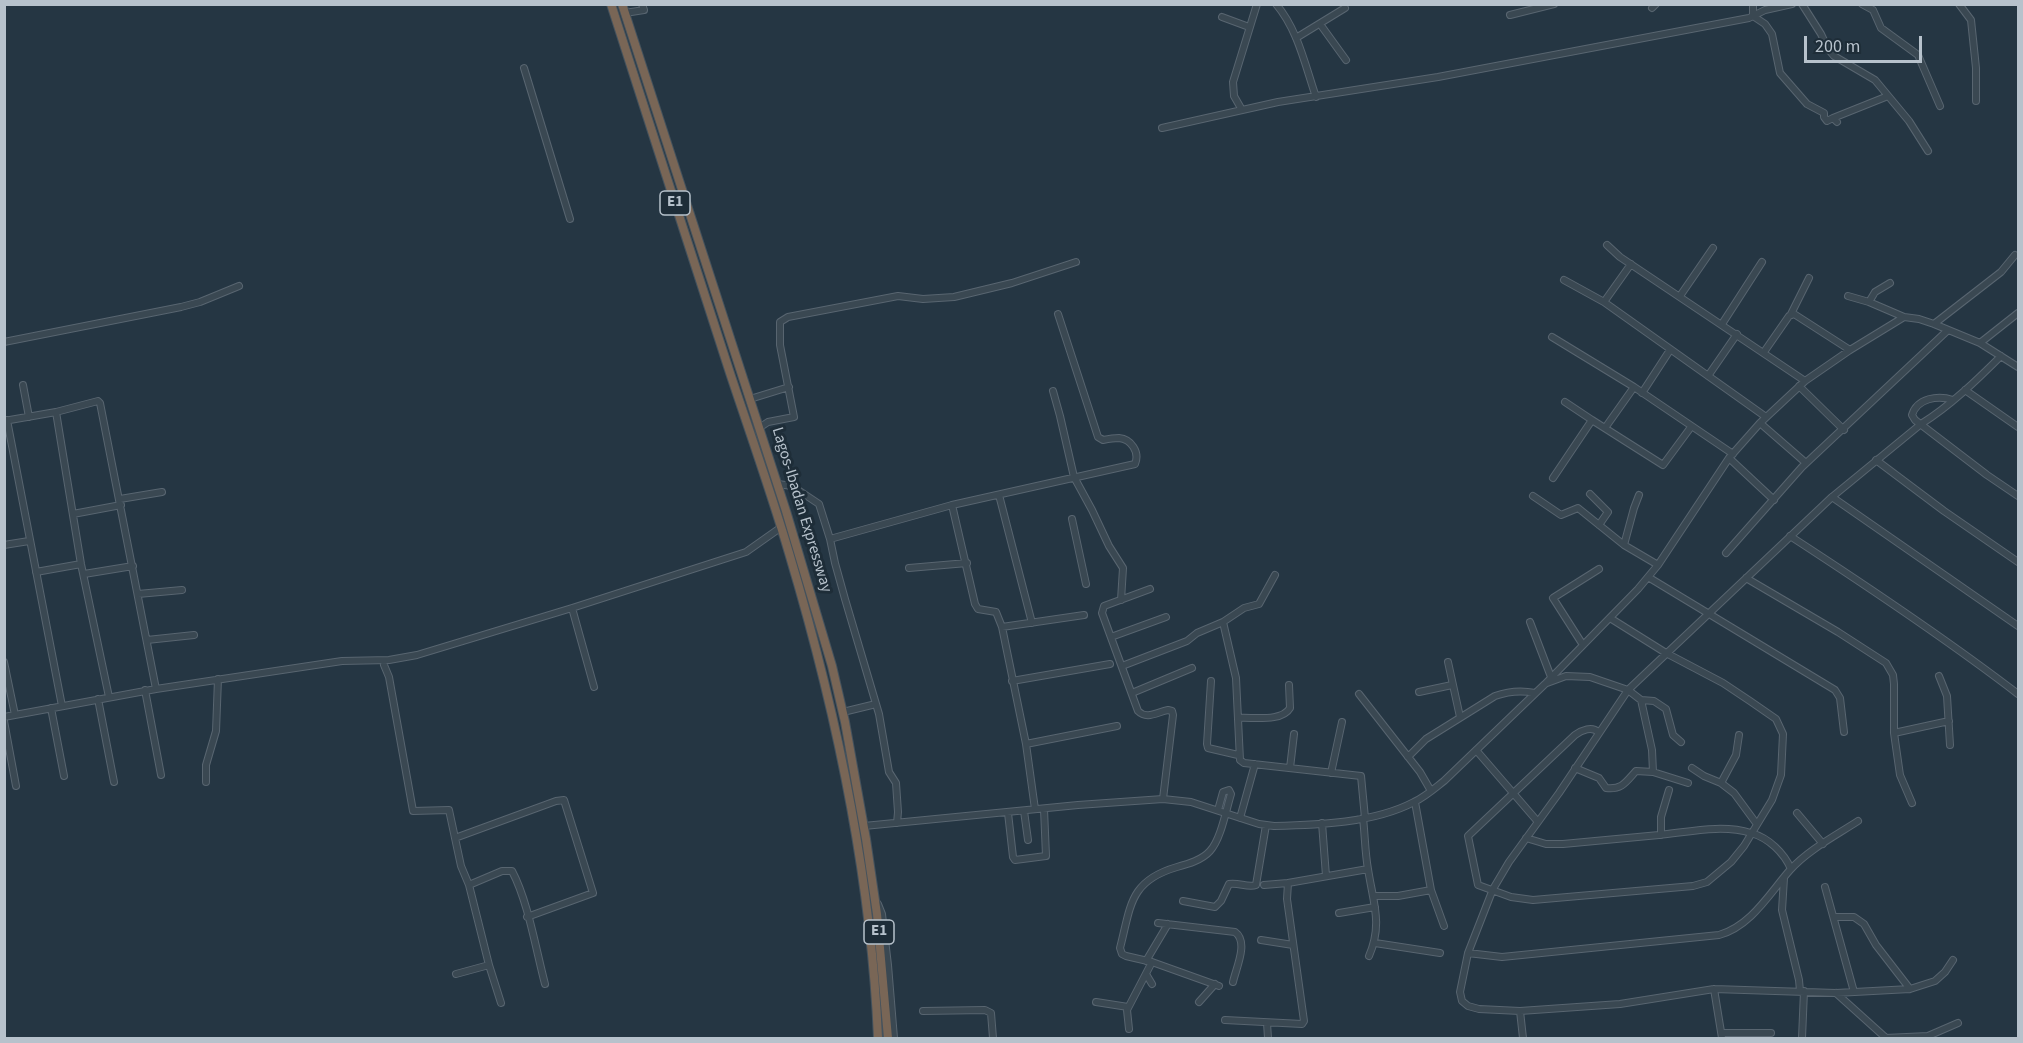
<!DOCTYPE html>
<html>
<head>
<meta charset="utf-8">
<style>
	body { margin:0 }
	#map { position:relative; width:2023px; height:1043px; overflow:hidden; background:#253643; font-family:"Source Sans 3",sans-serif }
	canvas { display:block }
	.frame { position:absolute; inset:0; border:6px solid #b7c2cc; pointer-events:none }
	.scale { position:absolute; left:1804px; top:36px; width:118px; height:27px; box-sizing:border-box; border:3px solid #b7c2cc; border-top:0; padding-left:8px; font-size:18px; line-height:21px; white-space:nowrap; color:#b7c2cc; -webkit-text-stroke:4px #1e2d38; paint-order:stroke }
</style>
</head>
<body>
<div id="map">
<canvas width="2023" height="1043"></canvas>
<div class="frame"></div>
<div class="scale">200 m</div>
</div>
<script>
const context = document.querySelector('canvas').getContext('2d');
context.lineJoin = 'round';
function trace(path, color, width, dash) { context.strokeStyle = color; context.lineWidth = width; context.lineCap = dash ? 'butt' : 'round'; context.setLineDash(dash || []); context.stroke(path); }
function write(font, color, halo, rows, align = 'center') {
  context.font = font + ' "Source Sans 3",sans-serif'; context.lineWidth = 6; context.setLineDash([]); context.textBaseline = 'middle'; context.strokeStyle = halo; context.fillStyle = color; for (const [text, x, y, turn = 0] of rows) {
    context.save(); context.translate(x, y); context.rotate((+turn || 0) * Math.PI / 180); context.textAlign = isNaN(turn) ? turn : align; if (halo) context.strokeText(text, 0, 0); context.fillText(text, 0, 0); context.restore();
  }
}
const minor = new Path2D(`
	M 1276,4 C 1298,30 1305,65 1316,97
	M 1753,4 L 1753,16 L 1765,24 L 1772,34 L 1780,73 L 1807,104 L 1824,113 L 1824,117 L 1827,121 L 1833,118 L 1837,122
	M 1802,4 L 1821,34 L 1828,49 L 1834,56 L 1875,80 L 1909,121 L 1928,151
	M 1862,4 L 1873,10 L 1881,28 L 1918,55 L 1940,106
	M 1959,4 L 1971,20 L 1976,68 L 1976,101
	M 1652,8 L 1656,4
	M 625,13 L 644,10 L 642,4
	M 1510,15 L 1554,4
	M 1222,17 L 1249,27
	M 1320,24 L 1346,60
	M 1296,38 L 1345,8
	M 524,68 L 570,219
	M 1242,110 L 1234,96 L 1233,82 L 1257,4
	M 1833,118 L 1888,96
	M 1162,128 L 1278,102 L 1438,77 L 1749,18 L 1765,10 L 1792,4
	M 1607,245 L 1620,257 L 1805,381
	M 1564,280 L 1604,302 L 1766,417
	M 1680,296 L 1713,248
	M 1848,296 L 1869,302 L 1904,317
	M 1604,302 L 1631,264
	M 1869,302 L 1875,292 L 1890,283
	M 1791,314 L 1809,278
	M 1722,324 L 1762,262
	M 1934,324 L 2001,272 L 2015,255
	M 1552,337 L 1634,387 L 1733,454
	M 4,342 L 181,307 L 200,302 L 239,286
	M 1980,343 L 2018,313
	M 1764,352 L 1789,316 L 1794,314 L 1850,350
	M 1708,376 L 1737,334
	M 23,385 L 29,417
	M 1799,386 L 1844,430
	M 1965,390 L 2018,427
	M 1053,391 L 1060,416 L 1074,477 L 1092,510 L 1109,546 L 1123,568 L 1121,600
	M 1642,393 L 1670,350
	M 750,399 L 789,387
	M 1953,400 C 1938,395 1917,398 1912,415 L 1915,420 L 1987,475 L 2018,496
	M 1565,402 L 1592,420
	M 56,412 L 81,564 L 109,697
	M 7,420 L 62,706
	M 4,421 L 56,412 L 98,401 L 100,403 L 156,689
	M 1760,423 L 1806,463
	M 759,428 L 768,422 L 794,417 L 780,345 L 780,322 L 788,317 L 898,296 L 923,299 L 954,297 L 1012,283 L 1076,262
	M 1605,428 L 1634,387
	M 1729,458 L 1774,500
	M 1876,460 L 1944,511 L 2018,562
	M 1553,478 L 1592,420 L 1663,465 L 1691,427
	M 778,484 L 792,486 L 819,504 L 830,539 L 835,563 L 845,599 L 879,714 L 889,772 L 896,783 L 898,812 L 897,823
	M 1590,494 L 1608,512 L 1599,525
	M 999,495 L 1032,623
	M 1639,495 L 1634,508 L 1624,545 L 1658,565
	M 1533,496 L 1561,515 L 1578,508 L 1624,545
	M 1832,497 L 2018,626
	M 120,499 L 162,492
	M 952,505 L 975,604 L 978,609 L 996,612 L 1002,627 L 1026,744 L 1035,809
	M 73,514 L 121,505
	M 1072,519 L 1086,584
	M 1790,536 C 1867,586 1945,638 2018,694
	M 830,539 L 952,505 L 1135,464 C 1140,452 1131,439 1119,438 C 1114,438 1108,439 1103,440 L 1098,437 L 1058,314
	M 4,545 L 29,541
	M 1726,553 L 1802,467 L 1948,330
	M 909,568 L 967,563
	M 36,572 L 81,564
	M 84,574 L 133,566
	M 1648,577 L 1835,690 L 1840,698 L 1844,732
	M 1746,578 L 1838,632 L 1886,663 L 1893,675 L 1894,684 L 1894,733 L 1900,775 L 1912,803
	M 1150,589 L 1104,606 L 1102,613 L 1138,711 C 1147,720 1157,712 1168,710 L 1172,711 L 1173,715 L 1163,799
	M 138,594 L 182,590
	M 572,608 L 594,687
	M 1223,622 L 1236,678 L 1240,760 L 1244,763 L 1361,776 L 1365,818
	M 1530,622 L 1551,677
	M 1002,627 L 1084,615
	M 1111,637 L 1166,617
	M 147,640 L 194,635
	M 1583,645 L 1553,598 L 1599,569
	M 4,662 L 15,715
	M 1448,662 L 1460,717
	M 384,665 L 389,677 L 413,811 L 449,810 L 461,866 L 469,885 L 489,965 L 501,1003
	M 1122,666 L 1187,641 L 1197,633 L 1223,622 L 1244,608 L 1259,604 L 1275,575
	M 1939,676 L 1947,696 L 1950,745
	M 1012,681 L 1110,664
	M 1211,681 L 1207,744 L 1208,748 L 1238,755
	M 1547,683 L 1566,676 L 1590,677 L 1628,690 L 1641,700 L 1654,701 L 1666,709 L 1673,735 L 1681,742
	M 145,690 L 161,775
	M 1419,692 L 1452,685
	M 1132,693 L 1192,668
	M 1359,694 L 1420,772 L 1431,791
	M 98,699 L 114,782
	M 1641,700 L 1652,750 L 1653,772 L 1688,783
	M 51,708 L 64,776
	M 843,712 L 876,704
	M 4,717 L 156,689 L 342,661 L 389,660 L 417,655 L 572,608 L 746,552 L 780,528
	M 1238,718 C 1254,717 1282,722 1290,708 L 1289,685
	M 4,721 L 16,786
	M 1598,732 C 1592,726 1582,730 1575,735 L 1468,836 L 1478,885 L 1511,897 L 1533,900 L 1693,886 L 1707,882 L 1731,862 L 1744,846 L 1772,800 L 1781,775 L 1783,734 L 1776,719 L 1750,701 L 1723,683 L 1666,653 L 1610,618
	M 1894,733 L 1949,721
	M 1026,744 L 1117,726
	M 1476,750 L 1538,822
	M 1408,757 L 1426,739 L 1495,696 C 1509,691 1521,690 1535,693
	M 1290,768 L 1294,734
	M 1575,768 L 1599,778 L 1606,788 C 1622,790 1626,782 1636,771 L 1653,772
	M 1692,768 L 1704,776 L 1721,783 L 1734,793 L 1756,823
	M 1331,773 L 1342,722
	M 206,782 L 206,765 L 216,731 L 218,679
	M 1721,783 L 1736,755 L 1739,735
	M 1415,802 L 1431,890 L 1444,926
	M 1218,810 L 1223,792 L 1229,790 L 1231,794 C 1226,810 1221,839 1210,851 C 1202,860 1188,864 1177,867 C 1129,881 1131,906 1120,948 L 1122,954 L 1126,956 L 1152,962 L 1219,986
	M 1024,811 L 1028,840
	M 1008,813 L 1013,857 L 1015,860 L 1046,856 L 1044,809
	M 1797,813 L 1823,844
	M 1240,818 L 1255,764
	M 1363,818 C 1365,835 1365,853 1368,869 C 1373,902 1383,924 1369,956
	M 1322,823 L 1326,876
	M 864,826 L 1078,805 L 1163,799 L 1191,802 L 1259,824 L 1274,826 C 1318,825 1374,823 1414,802 C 1425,797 1435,788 1444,781 L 1545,684 L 1638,589 L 1658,565 L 1729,458 L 1760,423 L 1805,381 L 1850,350 L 1904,317 L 1919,319 L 1934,324 L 1980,343 L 2018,367
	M 1661,835 L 1661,817 L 1669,790
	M 455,838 L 556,801 L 564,800 L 593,893 L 527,917
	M 1526,838 L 1546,844 L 1563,844 C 1595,841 1627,838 1659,835 C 1689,832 1722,824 1751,833 C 1769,838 1784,853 1791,869
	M 1784,878 L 1782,910 L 1799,980 L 1800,991
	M 469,885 L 502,871 L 512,871 C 528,901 536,950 545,984
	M 1264,885 L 1288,883
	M 1825,887 L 1854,992
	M 1374,896 L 1398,896 L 1431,890
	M 1183,901 L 1215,907 L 1221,901 L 1229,884 C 1238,882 1248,888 1256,885 L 1266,825
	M 878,904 L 882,914 L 888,965 L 894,1038
	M 1339,913 L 1375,907
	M 1834,917 L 1854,917 L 1864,924 L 1876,945 L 1910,989
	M 1158,923 L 1235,932 C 1249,942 1236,968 1233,982
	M 1261,940 L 1293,945
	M 1375,943 L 1440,953
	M 1468,953 L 1502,957 L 1719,935 C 1751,926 1769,894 1790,870 C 1808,850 1835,836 1858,821
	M 1953,960 L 1945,972 L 1935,981 L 1910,989 L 1836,993 L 1714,989 L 1620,1004 L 1520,1011 L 1479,1009 L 1468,1006 L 1462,1001 L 1460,992 L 1468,953 L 1493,889 L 1509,862 L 1559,793 L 1628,690 L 1832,497 L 1921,424 C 1950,406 1977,380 2001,356
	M 1146,961 L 1168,924
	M 456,974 L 489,965
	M 1146,974 L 1152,984
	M 1714,989 L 1722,1038
	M 1836,993 L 1886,1038
	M 1096,1002 L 1128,1007
	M 1199,1002 L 1215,984
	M 923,1011 L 985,1010 L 991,1013 L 993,1038
	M 1520,1011 L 1523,1038
	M 1225,1020 L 1302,1024 L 1304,1021 L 1287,899 L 1288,883 L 1368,869
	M 1267,1023 L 1268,1038
	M 1129,1029 L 1127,1010 L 1152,962
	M 1722,1033 L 1771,1033
	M 1802,1038 L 1804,991
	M 1885,1038 L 1928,1036 L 1958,1023`);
const highway = new Path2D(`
	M 611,4 C 651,128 690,250 730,373 C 750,433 771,492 789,553 C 836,710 871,874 878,1038
	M 622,4 L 786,511 L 832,666 L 845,722 L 866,839 L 877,914 L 888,1038`);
trace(minor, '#586570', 8);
trace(highway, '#44525d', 10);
trace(minor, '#3a4852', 6);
trace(highway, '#796656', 8);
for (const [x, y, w] of [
	[675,203,30],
	[879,932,30]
]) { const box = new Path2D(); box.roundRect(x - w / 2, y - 12, w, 24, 4.5); context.fillStyle = '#1e2d38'; context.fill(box); trace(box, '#b7c2cc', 1.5); }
write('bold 15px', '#b7c2cc', null, [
	["E1",675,203],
	["E1",879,932]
]);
write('16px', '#b7c2cc', '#1e2d38', [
	["Lagos-Ibadan Expressway",801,510,73]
]);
</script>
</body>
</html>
